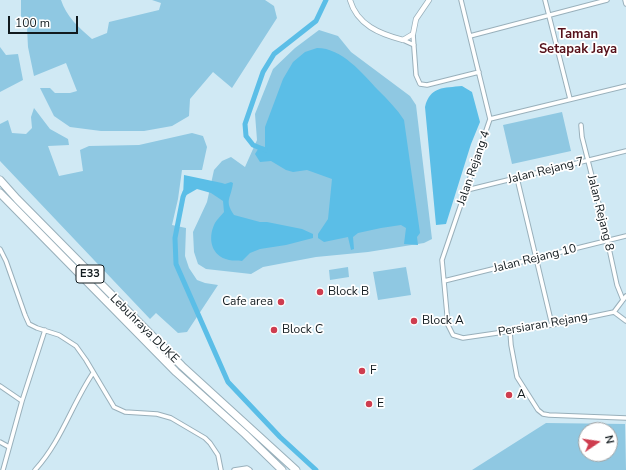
<!DOCTYPE html>
<html>
<head>
<meta charset="utf-8">
<style>
	body { margin:0 }
	#map { position:relative; width:626px; height:470px; overflow:hidden; background:#d0e9f4; font-family:"Nunito Sans",sans-serif }
	canvas { display:block }
	.north { position:absolute; left:578px; top:422px; width:40px; height:40px; box-sizing:border-box; background:#fff; border:1px solid #a0a3a5; border-radius:50%; rotate:77deg; font-size:11px; font-weight:700; line-height:16px; text-align:center; color:#111a1e }
	.north::after { content:''; display:block; margin:auto; width:14px; height:18px; background:#ce3d4f; clip-path:polygon(50% 0,100% 100%,50% 72%,0 100%) }
	.scale { position:absolute; left:8px; top:16px; width:70px; height:18px; box-sizing:border-box; border:2px solid #111a1e; border-top:0; padding-left:5px; font-size:12px; line-height:14px; white-space:nowrap; color:#111a1e; -webkit-text-stroke:3px #fff; paint-order:stroke }
</style>
</head>
<body>
<div id="map">
<canvas width="626" height="470"></canvas>
<div class="north">N</div>
<div class="scale">100 m</div>
</div>
<script>
const context = document.querySelector('canvas').getContext('2d');
context.lineJoin = 'round';
function paint(path, color) { context.fillStyle = color; context.fill(path, 'evenodd'); }
function trace(path, color, width, dash) { context.strokeStyle = color; context.lineWidth = width; context.lineCap = dash ? 'butt' : 'round'; context.setLineDash(dash || []); context.stroke(path); }
function write(font, color, halo, rows, align = 'center') {
  context.font = font + ' "Nunito Sans",sans-serif'; context.lineWidth = 3.5; context.setLineDash([]); context.textBaseline = 'middle'; context.strokeStyle = halo; context.fillStyle = color; for (const [text, x, y, turn = 0] of rows) {
    context.save(); context.translate(x, y); context.rotate((+turn || 0) * Math.PI / 180); context.textAlign = isNaN(turn) ? turn : align; if (halo) context.strokeText(text, 0, 0); context.fillText(text, 0, 0); context.restore();
  }
}
paint(new Path2D(`
	M 21,0 L 61,0 C 66,16 79,28 92,39 L 107,33 L 109,22 L 159,10 L 161,3 L 152,0 L 265,0 L 274,6 L 277,18 L 232,88 L 213,72 L 190,99 L 189,116 L 172,126 L 144,131 L 101,131 L 70,127 L 54,116 L 40,88 L 50,88 L 55,93 L 70,93 L 77,91 L 66,63 L 34,76 L 28,47 L 27,28 L 21,16 Z
	M 319,30 L 338,36 L 351,52 L 410,96 L 416,105 L 432,239 L 424,243 L 368,252 L 316,257 L 263,267 L 251,274 L 206,269 L 198,264 L 194,252 L 193,232 L 207,202 L 214,170 L 222,161 L 231,157 L 245,167 L 257,140 L 255,114 L 273,69 L 295,48 Z
	M 0,47 L 6,55 L 18,54 L 23,80 L 0,92 Z
	M 34,108 L 50,129 L 68,139 L 69,145 L 48,146 L 59,176 L 83,171 L 80,150 L 89,146 L 139,145 L 192,133 L 203,136 L 207,147 L 202,170 L 182,170 L 178,199 L 172,225 L 186,228 L 185,256 L 189,268 L 197,280 L 205,283 L 218,285 L 187,332 L 178,333 L 156,313 L 150,319 L 0,161 L 0,124 L 8,120 L 12,133 L 26,134 L 32,128 L 31,117 Z
	M 562,112 L 571,151 L 512,164 L 503,125 Z
	M 348,267 L 349,277 L 330,280 L 329,270 Z
	M 406,267 L 411,295 L 378,300 L 373,272 Z
	M 546,423 L 625,424 L 626,470 L 472,470 ZM 586,430 L 610,430 L 610,454 L 586,454 Z`), '#8fc8e2');
paint(new Path2D(`
	M 317,48 C 342,48 362,73 378,90 C 388,100 397,109 404,120 L 420,233 L 417,237 L 418,245 L 404,244 L 406,228 L 401,225 L 381,228 L 358,233 L 353,237 L 354,249 L 351,250 L 348,237 L 324,242 L 318,238 L 318,234 L 328,219 L 332,179 L 307,170 L 293,172 L 286,170 L 271,161 L 260,162 L 255,154 L 260,146 L 265,147 L 265,127 L 283,79 L 293,62 L 305,52 Z
	M 462,86 L 472,92 L 480,122 L 471,144 L 446,224 L 436,225 L 425,107 C 430,86 444,88 462,86 Z
	M 184,175 L 222,183 L 225,184 L 231,182 L 233,183 C 231,199 224,200 234,215 L 260,222 L 267,222 L 302,229 L 313,234 L 313,238 L 286,245 L 260,249 L 250,253 L 242,261 C 238,260 233,261 229,260 C 211,256 208,239 214,225 C 216,220 221,216 224,212 L 223,201 L 211,193 L 197,189 L 183,197 Z`), '#5bbee7');
trace(new Path2D(`
	M 265,150 L 253,145 L 246,136 L 245,124 L 263,72 L 274,54 L 316,21 L 326,0
	M 185,192 L 183,197 L 175,238 L 176,264 L 228,382 L 280,437 L 316,470`), '#5bbee7', 5);
const minor = new Path2D(`
	M 461,0 L 490,119 L 442,260 L 448,325 L 453,335 L 463,338 L 552,325 L 614,312 L 626,296
	M 545,0 L 570,99
	M 625,0 L 626,4
	M 413,34 L 416,75 L 420,84 L 427,85 L 479,72
	M 470,36 L 607,0
	M 403,40 L 414,45
	M 490,119 L 626,86
	M 581,125 L 582,137 L 602,216 L 617,285 L 623,300
	M 517,178 L 552,325
	M 467,190 L 626,151
	M 0,249 L 6,261 L 25,315 L 29,324 L 37,328 L 59,335 L 76,346 L 86,360 L 114,407 L 125,412 L 157,414 L 171,418 L 205,438 L 210,443 L 218,455 L 221,470
	M 444,281 L 626,236
	M 614,312 L 626,321
	M 510,331 L 511,345 L 517,377 L 538,410 L 543,414 L 549,415 L 626,418
	M 0,386 L 22,401
	M 0,442 L 9,447
	M 3,470 L 22,401 L 45,330
	M 35,470 C 61,442 72,404 93,373
	M 234,470 L 247,468 L 250,470`);
const tertiary = new Path2D(`
	M 350,0 C 357,25 380,34 403,40 L 413,34 L 416,19 L 429,0`);
const motorway = new Path2D(`
	M 0,180 L 17,199 L 182,366 L 296,470
	M 0,193 L 176,372 L 245,434 L 282,470`);
trace(minor, '#99b0bb', 5.5);
trace(tertiary, '#99b0bb', 6);
trace(motorway, '#99b0bb', 9);
trace(minor, '#fff', 3.5);
trace(tertiary, '#fff', 4.5);
trace(motorway, '#fff', 7);
for (const [x, y, r, color] of [
	[320,292,4,"#ce3d4f"],
	[281,302,4,"#ce3d4f"],
	[414,321,4,"#ce3d4f"],
	[274,330,4,"#ce3d4f"],
	[362,371,4,"#ce3d4f"],
	[509,395,4,"#ce3d4f"],
	[369,404,4,"#ce3d4f"]
]) { const dot = new Path2D(); dot.arc(x, y, r, 0, 2 * Math.PI); context.fillStyle = color; context.fill(dot); trace(dot, '#fff', 1.5); }
for (const [x, y, w] of [
	[90,274,28]
]) { const box = new Path2D(); box.roundRect(x - w / 2, y - 9, w, 18, 3); context.fillStyle = '#fff'; context.fill(box); trace(box, '#111a1e', 1); }
write('bold 11px', '#111a1e', null, [
	["E33",90,274]
]);
write('12px', '#111a1e', '#fff', [
	["Jalan Rejang 4",474,168,-71],
	["Jalan Rejang 7",546,171,-14],
	["Jalan Rejang 8",600,213,76],
	["Jalan Rejang 10",535,259,-14],
	["Persiaran Rejang",543,325,-10],
	["Lebuhraya DUKE",144,329,45]
]);
write('12px', '#111a1e', '#fff', [
	["Block B",328,292],
	["Cafe area",273,302,"right"],
	["Block A",422,321],
	["Block C",282,330],
	["F",370,371],
	["A",517,395],
	["E",377,404]
], 'left');
write('bold 13px', '#56111a', '#fff', [
	["Taman",578,35],
	["Setapak Jaya",578,50]
]);
</script>
</body>
</html>
